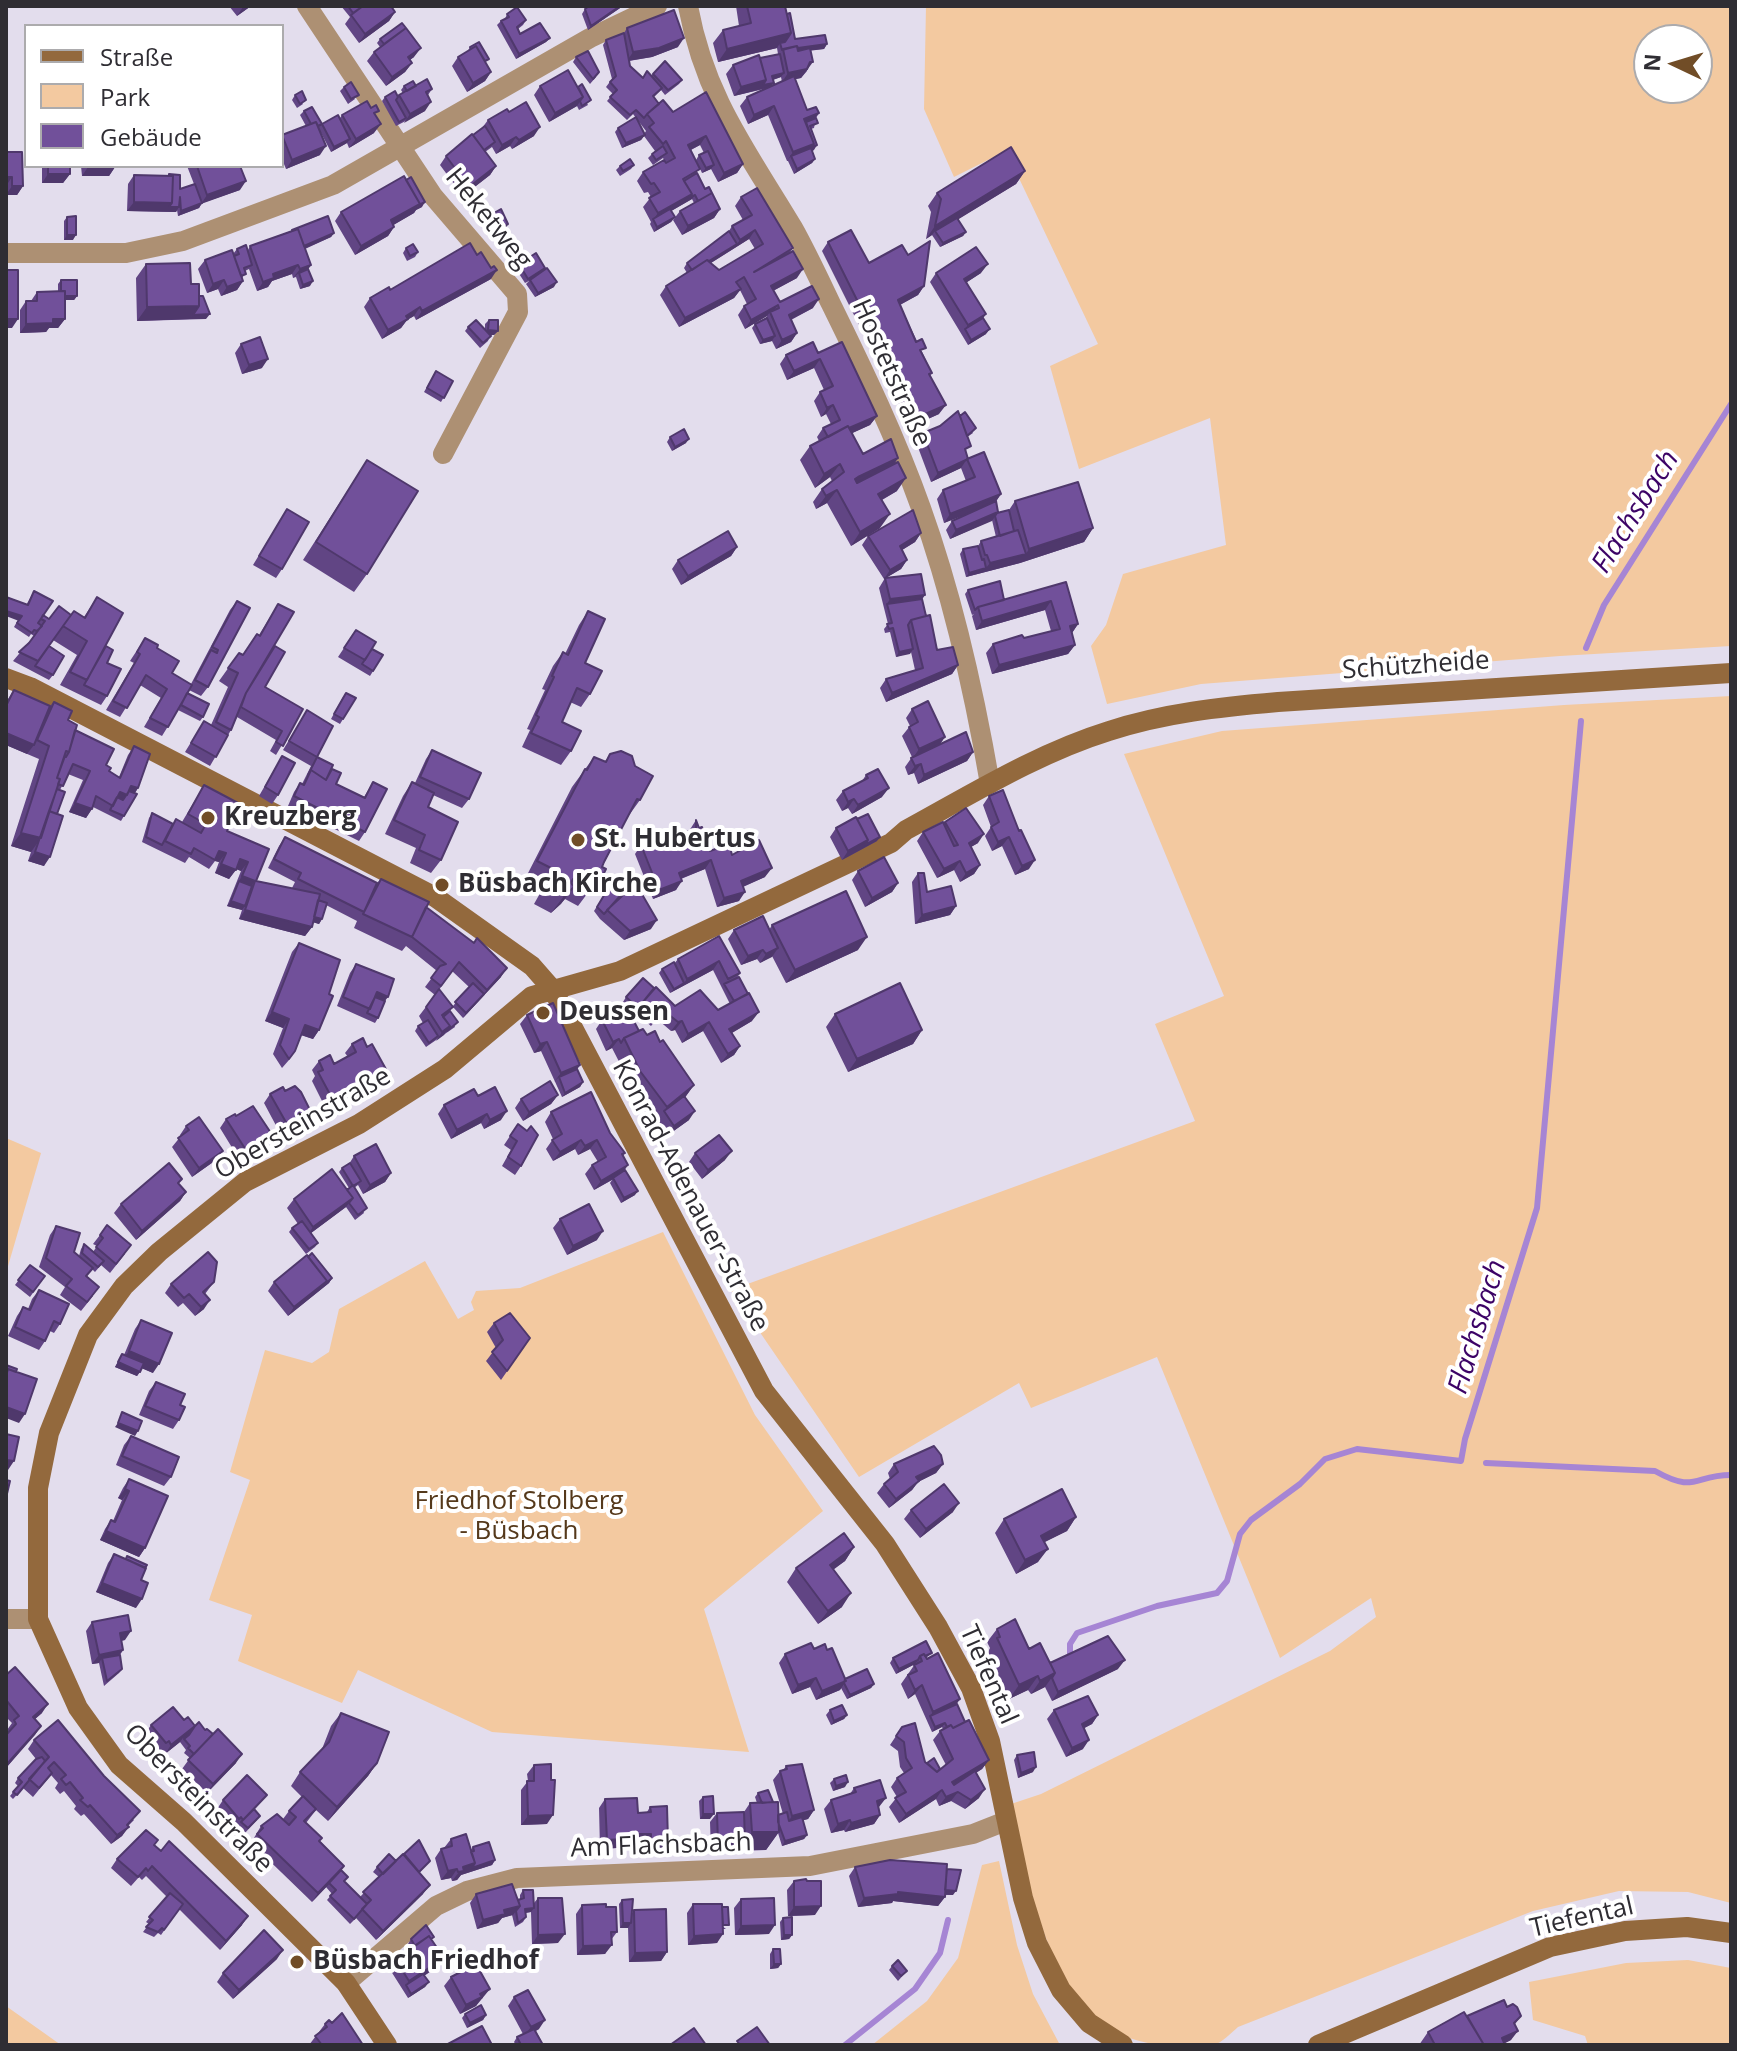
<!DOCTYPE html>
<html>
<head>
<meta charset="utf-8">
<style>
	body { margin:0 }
	#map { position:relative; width:1737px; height:2051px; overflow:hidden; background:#e3dded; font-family:"Open Sans",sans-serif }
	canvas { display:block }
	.frame { position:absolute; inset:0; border:8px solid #2f2d33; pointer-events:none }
	.legend { position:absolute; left:24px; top:24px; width:260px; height:144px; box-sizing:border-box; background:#fff; border:2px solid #acabad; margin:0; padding:10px 14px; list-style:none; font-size:24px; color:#2f2d33 }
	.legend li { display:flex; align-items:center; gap:16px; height:40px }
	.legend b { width:40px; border:2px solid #acabad }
	.north { position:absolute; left:1633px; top:24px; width:80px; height:80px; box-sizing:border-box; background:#fff; border:2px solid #acabad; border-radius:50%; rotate:274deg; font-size:22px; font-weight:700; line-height:32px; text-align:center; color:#2f2d33 }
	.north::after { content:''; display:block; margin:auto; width:28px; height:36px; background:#714d27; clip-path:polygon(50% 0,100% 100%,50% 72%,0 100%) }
</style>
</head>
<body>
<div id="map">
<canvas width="1737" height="2051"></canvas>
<div class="frame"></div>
<ul class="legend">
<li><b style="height:10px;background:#93693d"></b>Straße</li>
<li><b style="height:22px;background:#f3c9a0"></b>Park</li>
<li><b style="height:22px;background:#71509a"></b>Gebäude</li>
</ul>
<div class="north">N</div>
</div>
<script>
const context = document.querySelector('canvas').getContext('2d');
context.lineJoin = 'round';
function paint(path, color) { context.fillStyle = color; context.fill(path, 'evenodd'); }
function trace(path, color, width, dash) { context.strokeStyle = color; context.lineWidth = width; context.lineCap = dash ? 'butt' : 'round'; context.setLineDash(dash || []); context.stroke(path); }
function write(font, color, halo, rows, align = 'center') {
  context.font = font + ' "Open Sans",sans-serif'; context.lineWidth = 8; context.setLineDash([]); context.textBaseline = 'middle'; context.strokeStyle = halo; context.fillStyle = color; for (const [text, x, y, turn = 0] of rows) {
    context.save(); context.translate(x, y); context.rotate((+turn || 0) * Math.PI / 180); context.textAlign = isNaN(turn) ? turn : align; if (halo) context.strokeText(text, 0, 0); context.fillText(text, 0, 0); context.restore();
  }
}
paint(new Path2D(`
	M 926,6 L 1731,6 L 1731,646 L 1560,656 L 1201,684 L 1107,704 L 1091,646 L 1106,625 L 1123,574 L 1226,545 L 1210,418 L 1079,469 L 1050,366 L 1098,344 L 1006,151 L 954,177 L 924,109 ZM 1649,40 L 1697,40 L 1697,88 L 1649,88 Z
	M 1731,696 L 1731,1903 L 1688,1892 L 1619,1891 L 1533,1911 L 1238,2027 C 1231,2033 1222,2043 1213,2045 C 1200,2048 1184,2045 1170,2045 C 1053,2045 1031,1891 1011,1804 L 1041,1794 L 1330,1651 L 1376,1617 L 1371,1598 L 1280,1658 L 1157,1357 L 1031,1408 L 1019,1383 L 859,1477 L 731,1290 L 1195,1121 L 1155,1024 L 1224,996 L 1124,754 L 1222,731 L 1564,705 Z
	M 6,1138 L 41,1153 L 6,1273 Z
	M 663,1232 L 755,1415 L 823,1511 L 704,1609 L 749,1752 L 492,1732 L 358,1670 L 342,1703 L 238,1661 L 252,1615 L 209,1600 L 250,1480 L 230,1472 L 265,1350 L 312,1363 L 329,1352 L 339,1309 L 425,1261 L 458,1319 L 474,1310 L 471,1302 L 476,1291 L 520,1288 Z
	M 999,1861 L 1017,1945 L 1033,1994 L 1060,2045 L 872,2045 L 927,2001 L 958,1958 L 982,1865 Z
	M 1688,1960 L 1731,1968 L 1731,2045 L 1588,2045 L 1585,2036 L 1533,2020 L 1529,1982 L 1626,1963 Z
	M 6,2006 L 61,2045 L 6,2045 Z`), '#f3c9a0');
trace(new Path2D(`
	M 1586,648 L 1604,605 L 1731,404
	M 1486,1463 L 1655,1471 C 1696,1494 1693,1475 1731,1475
	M 1070,1657 L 1070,1644 L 1077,1633 L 1157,1606 L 1217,1593 L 1227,1581 L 1240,1534 L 1251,1520 L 1300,1484 L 1325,1459 L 1357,1449 L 1461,1461 L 1465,1439 L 1537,1208 L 1581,721
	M 845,2045 L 915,1989 L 940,1953 L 948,1920`), '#a685d4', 6);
trace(new Path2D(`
	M 307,6 L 433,196 L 517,294 L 518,312 L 443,454
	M 688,6 C 705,98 747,151 793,228 C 807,253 819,279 831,304 C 864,371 896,438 921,508 C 953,597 974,691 990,784
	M 6,253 L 126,253 L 183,241 L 333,185 L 590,38 L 657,6
	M 6,1619 L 38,1619
	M 346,1983 L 436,1906 L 467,1891 L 517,1878 L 810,1866 L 973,1834 L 1006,1821`), '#ad9073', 20);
trace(new Path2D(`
	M 6,678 L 30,687 L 435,897 L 532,966 L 553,990 L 764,1391 L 885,1544 L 938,1627 L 971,1688 L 990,1741 L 1023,1898 L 1037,1943 L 1061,1990 L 1089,2023 L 1123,2045
	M 387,2045 L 346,1983 L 184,1822 L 119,1765 L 78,1708 L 38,1619 L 38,1488 L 49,1433 L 88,1335 L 124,1286 L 159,1252 L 245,1182 L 359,1124 L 445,1069 L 532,996 L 620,971 L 891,843 L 906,830 C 972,794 1038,753 1109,731 C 1164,713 1221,707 1278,702 L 1731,673
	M 1318,2045 L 1550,1947 L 1625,1931 L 1687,1927 L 1731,1933`), '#93693d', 20);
paint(new Path2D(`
	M 229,6 L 251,6 L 237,16 Z
	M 341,6 L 391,6 L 395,12 L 389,21 L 359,43 L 345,24 L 350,17 Z
	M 623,6 L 588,30 L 582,14 L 585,9 Z
	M 736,6 L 785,6 L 795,39 L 827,44 L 824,49 L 811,50 L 807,71 L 801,78 L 795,79 L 807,110 L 819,113 L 816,118 L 814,128 L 811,129 L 814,150 L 812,151 L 815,159 L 812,163 L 794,174 L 788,161 L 787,161 L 768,115 L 748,124 L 740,106 L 747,97 L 768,88 L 734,96 L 726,74 L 733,65 L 778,54 L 777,48 L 718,62 L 713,43 L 723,30 L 739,26 ZM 781,77 L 782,82 L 771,86 L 773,80 Z
	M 507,14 L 526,20 L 523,25 L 518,29 L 520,34 L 550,38 L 546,42 L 516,59 L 497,25 L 501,21 L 505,19 Z
	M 627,28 L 678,47 L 652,57 L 629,61 L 630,66 L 643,77 L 651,76 L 665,61 L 682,80 L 679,84 L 665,95 L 661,90 L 654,97 L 659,104 L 673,112 L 706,92 L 743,164 L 737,173 L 718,182 L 711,169 L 702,173 L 696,160 L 699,155 L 704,153 L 700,145 L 691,150 L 697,173 L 705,189 L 720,209 L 714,218 L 682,235 L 673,220 L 680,211 L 694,203 L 692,199 L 671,211 L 675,217 L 671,222 L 654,232 L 650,224 L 651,222 L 643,207 L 651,197 L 648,192 L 644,193 L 637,181 L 643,172 L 666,163 L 663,158 L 653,165 L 648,158 L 655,151 L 644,136 L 641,140 L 622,148 L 615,132 L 618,128 L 644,134 L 646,131 L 633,114 L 627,120 L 607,101 L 613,94 L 606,87 L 612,79 L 603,45 L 606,40 L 624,33 Z
	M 380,39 L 414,57 L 410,60 L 412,63 L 405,72 L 386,86 L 367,61 L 374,52 L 380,47 L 377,43 Z
	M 470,47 L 491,72 L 485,81 L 467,92 L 452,66 L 458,57 L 468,51 Z
	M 576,57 L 596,77 L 590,84 L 573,62 Z
	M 568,70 L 588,105 L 579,110 L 577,106 L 549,122 L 534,95 L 540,86 Z
	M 404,86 L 416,86 L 432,89 L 428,95 L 425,111 L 396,126 L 382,101 L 385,97 L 398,97 L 403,93 L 401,90 Z
	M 344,87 L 355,99 L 348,104 L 340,91 Z
	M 295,95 L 303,104 L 297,108 L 292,100 Z
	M 304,111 L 322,124 L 340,118 L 342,115 L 375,115 L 374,133 L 349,148 L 347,143 L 331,152 L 320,131 L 320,155 L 286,169 L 282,159 L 282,136 L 306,126 L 300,115 Z
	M 509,112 L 534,136 L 512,149 L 510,146 L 496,154 L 492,147 L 485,152 L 496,166 L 490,175 L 463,196 L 440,165 L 446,156 L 482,128 L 488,120 Z
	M 6,152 L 23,186 L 17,195 L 6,195 Z
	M 634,165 L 631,169 L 620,176 L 616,170 L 620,166 Z
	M 36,166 L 70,166 L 70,174 L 63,183 L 42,183 L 42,168 L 36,168 Z
	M 81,166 L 115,166 L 115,167 L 109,176 L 82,176 Z
	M 187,166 L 240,166 L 240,190 L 202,203 L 199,208 L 178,216 L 177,210 L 176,212 L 127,211 L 128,184 L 134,175 L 168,176 L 169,174 L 180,189 L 194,184 Z
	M 1025,171 L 1016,184 L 958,219 L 966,232 L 963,236 L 940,247 L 932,235 L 926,239 L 931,212 L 928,206 L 937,193 Z
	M 741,197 L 793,248 L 789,253 L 797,278 L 773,291 L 780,302 L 813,308 L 791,320 L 797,333 L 791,342 L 776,349 L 772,341 L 760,344 L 752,328 L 755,324 L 765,319 L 767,316 L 745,329 L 738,315 L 744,306 L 747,304 L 740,290 L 734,298 L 679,327 L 660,295 L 666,286 L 687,273 L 684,268 L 687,263 L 729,231 L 732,226 L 743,220 L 735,206 ZM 749,239 L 755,249 L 719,270 L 711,263 Z
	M 422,207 L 416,210 L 414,213 L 393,225 L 394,227 L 388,236 L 355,255 L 335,221 L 341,212 Z
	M 67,217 L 73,240 L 64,240 L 64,221 Z
	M 485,218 L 505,229 L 489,237 L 482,222 Z
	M 292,230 L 334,233 L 331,237 L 305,249 L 311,265 L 308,269 L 310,286 L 300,289 L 296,277 L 293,278 L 292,274 L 272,281 L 268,287 L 257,291 L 249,269 L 245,271 L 242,279 L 243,281 L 237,290 L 221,296 L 218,289 L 207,293 L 198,269 L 205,260 L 233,254 L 237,249 L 248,250 L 250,246 L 291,231 Z
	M 828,242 L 869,263 L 924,286 L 918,295 L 900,305 L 932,373 L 930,376 L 939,414 L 910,427 L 822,251 Z
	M 406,248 L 418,252 L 415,257 L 407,261 L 403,253 Z
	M 146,264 L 191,284 L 199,296 L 206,319 L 137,321 L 136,278 Z
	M 519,264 L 545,268 L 543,271 L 554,287 L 535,297 L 526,284 L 529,281 L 525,283 L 516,269 Z
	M 936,273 L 981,273 L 967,282 L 983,318 L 986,334 L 968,345 L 930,282 Z
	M 491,279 L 416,320 L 414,316 L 407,320 L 401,328 L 382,339 L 364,307 L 370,298 L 390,290 Z
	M 61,280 L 77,296 L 74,300 L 65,300 L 65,319 L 58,328 L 49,328 L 46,332 L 20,333 L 20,310 L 26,301 L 31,301 L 37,292 L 58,291 L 58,284 Z
	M 489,320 L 498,331 L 494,335 L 490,335 L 488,341 L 480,348 L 465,331 L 468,327 L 485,330 L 485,324 Z
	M 241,344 L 262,368 L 242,374 L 235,353 Z
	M 818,353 L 877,416 L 870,425 L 852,433 L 863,454 L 898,458 L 894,464 L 897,491 L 882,500 L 880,528 L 851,546 L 827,503 L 816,509 L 813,502 L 822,489 L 832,481 L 830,477 L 815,488 L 800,460 L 810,446 L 819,441 L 817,437 L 823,428 L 831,424 L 826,414 L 821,417 L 814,401 L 820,392 L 824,390 L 814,368 L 787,380 L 780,364 L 786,355 Z
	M 436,371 L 453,381 L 441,402 L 424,392 Z
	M 960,416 L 973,433 L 967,437 L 966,453 L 968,459 L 1001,494 L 996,501 L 997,513 L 1009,510 L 1015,501 L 1093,528 L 1084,542 L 1020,563 L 966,577 L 960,554 L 963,549 L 978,546 L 981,541 L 996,537 L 992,520 L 950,539 L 946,530 L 952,521 L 966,514 L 944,523 L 937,499 L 943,490 L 966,481 L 961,468 L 931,482 L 916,442 L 923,433 L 940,426 Z
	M 670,437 L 686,443 L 672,451 L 667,442 Z
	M 367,460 L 367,574 L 354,592 L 303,560 Z
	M 287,509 L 282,569 L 276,578 L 253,565 Z
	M 921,533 L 915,542 L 902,550 L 907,560 L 901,569 L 884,579 L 862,545 L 868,536 Z
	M 737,547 L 731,556 L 681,585 L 672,569 L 678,560 Z
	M 885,578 L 922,599 L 926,616 L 937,650 L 958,665 L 952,674 L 886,702 L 880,688 L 886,679 L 915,670 L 911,652 L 896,657 L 890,632 L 885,633 L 884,629 L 888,624 L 879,588 Z
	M 1066,582 L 1078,624 L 1072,633 L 1075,645 L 1068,654 L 992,674 L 986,653 L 993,644 L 1024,638 L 1051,631 L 1045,610 L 976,630 L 972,616 L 974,614 L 972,615 L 965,594 L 968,590 L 1004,600 Z
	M 34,591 L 43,615 L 49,619 L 71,615 L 84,617 L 97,597 L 107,663 L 107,696 L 101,705 L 60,685 L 77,655 L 53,640 L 49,646 L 53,675 L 49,680 L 13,661 L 34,636 L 31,634 L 29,637 L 14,627 Z
	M 237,601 L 208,687 L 201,696 L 189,690 L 187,693 L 203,717 L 200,721 L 178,710 L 162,736 L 144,727 L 161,698 L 140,685 L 120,717 L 106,710 L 134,663 L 130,661 L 145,638 L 157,648 L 172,673 L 191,684 L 230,610 Z
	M 278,604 L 265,687 L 303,709 L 276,755 L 270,751 L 276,740 L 237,717 L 231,730 L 210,766 L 185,752 L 204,721 L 211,725 L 228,687 L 219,681 L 239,653 L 243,654 L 259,635 Z
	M 588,611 L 585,663 L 590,694 L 581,707 L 570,702 L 562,722 L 571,751 L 561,765 L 522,747 L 530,730 L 527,729 L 545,690 L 542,689 L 553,666 L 563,652 L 565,654 L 579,625 Z
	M 356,630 L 372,649 L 383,655 L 370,676 L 338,657 Z
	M 14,690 L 50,706 L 54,702 L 75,730 L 106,765 L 109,771 L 119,777 L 128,755 L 134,746 L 138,788 L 135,793 L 137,794 L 121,821 L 93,807 L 86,818 L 69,812 L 83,780 L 68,774 L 60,790 L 57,814 L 44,866 L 28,861 L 31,852 L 11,846 L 39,759 L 6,745 L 6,702 Z
	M 343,697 L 356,698 L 340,724 L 331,719 Z
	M 912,709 L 940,744 L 973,752 L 967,761 L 918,784 L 914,773 L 908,775 L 905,767 L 912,757 L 902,736 L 910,726 L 906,718 Z
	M 307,710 L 317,757 L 336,784 L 364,797 L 373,782 L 365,832 L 359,841 L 288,806 L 294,792 L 300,783 L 302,784 L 312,764 L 311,766 L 283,750 Z
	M 432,750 L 469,799 L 462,808 L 433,795 L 428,807 L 441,860 L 431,873 L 410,863 L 416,848 L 385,834 L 403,796 L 412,782 L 415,783 L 426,759 Z
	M 610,754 L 640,800 L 627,818 L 602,867 L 602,877 L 589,895 L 587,894 L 578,906 L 565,899 L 551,913 L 534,904 L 543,888 L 525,879 L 572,787 L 594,757 L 605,762 Z
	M 282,756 L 278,795 L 272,804 L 259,796 Z
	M 866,775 L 882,797 L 852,814 L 848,808 L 842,811 L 836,800 L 843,791 L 862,781 Z
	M 204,785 L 227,831 L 269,849 L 256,881 L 292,888 L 295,882 L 268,868 L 279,846 L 285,837 L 377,883 L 381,879 L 426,907 L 501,977 L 463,1018 L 453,1007 L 450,1011 L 455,1027 L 426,1047 L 415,1031 L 418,1026 L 423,1023 L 419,1016 L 435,995 L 425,987 L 437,971 L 406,946 L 402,951 L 354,928 L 357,921 L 326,905 L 322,919 L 319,924 L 313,922 L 312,927 L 305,936 L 239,919 L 242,910 L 227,906 L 241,871 L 236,869 L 229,879 L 215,873 L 219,862 L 215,861 L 209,869 L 189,857 L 185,863 L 142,842 L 149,818 L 152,813 L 173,824 L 182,822 ZM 452,971 L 469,987 L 453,1006 L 439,990 Z
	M 989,796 L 1029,869 L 1015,875 L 1002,846 L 992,851 L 985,836 L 991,827 L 983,805 Z
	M 857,819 L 877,841 L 842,860 L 830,837 L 836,828 Z
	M 696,820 L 710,851 L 732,855 L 765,877 L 743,887 L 739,901 L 717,907 L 705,869 L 681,879 L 676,890 L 653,899 L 635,854 L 641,845 L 665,839 L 689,831 Z
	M 945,822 L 978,843 L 971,847 L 980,865 L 974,874 L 960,882 L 954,870 L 937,878 L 917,841 L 923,832 L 944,824 Z
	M 858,871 L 898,883 L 892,892 L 865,907 L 852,880 Z
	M 918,873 L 927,892 L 956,906 L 950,915 L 915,924 L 912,882 Z
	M 609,887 L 651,929 L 624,940 L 600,919 L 594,911 Z
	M 772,925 L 858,950 L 786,983 L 772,956 L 760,963 L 757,959 L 741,965 L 728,939 L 734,930 L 769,930 Z
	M 719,936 L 740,973 L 737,978 L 752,1021 L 732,1033 L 740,1046 L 734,1055 L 721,1063 L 703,1031 L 682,1043 L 675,1030 L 671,1031 L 657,1019 L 651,1026 L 623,1002 L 626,997 L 675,1006 L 718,1010 L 730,1004 L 713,970 L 670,993 L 659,973 L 662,969 L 674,964 L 678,959 Z
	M 299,943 L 329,994 L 319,1030 L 313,1039 L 301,1035 L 289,1060 L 282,1068 L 273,1054 L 283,1028 L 265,1021 L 292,952 Z
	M 356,964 L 385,1001 L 378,1018 L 375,1023 L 337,1006 L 350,973 Z
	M 835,1014 L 922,1030 L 913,1044 L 848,1072 L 826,1027 Z
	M 527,1015 L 580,1065 L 577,1069 L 583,1082 L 580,1087 L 562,1097 L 541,1051 L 534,1053 L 520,1024 Z
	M 602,1020 L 639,1031 L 660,1042 L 694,1085 L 685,1097 L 689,1120 L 668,1135 L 631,1085 L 612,1048 L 606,1051 L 596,1029 Z
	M 352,1044 L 367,1047 L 387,1071 L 380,1080 L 326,1109 L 312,1081 L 315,1076 L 312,1070 L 319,1061 L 334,1064 L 348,1057 L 345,1053 Z
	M 270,1094 L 304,1121 L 280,1133 L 264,1103 Z
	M 558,1095 L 551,1104 L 523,1121 L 515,1108 L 521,1099 Z
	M 478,1096 L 501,1120 L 484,1129 L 481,1123 L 451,1139 L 438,1114 L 444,1105 Z
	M 551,1112 L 610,1133 L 625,1153 L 623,1156 L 625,1170 L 635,1195 L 621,1203 L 610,1183 L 612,1180 L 594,1190 L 585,1174 L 592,1165 L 598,1162 L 590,1149 L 578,1155 L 575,1149 L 553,1161 L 546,1149 L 553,1139 L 545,1122 Z
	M 236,1116 L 271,1133 L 264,1142 L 239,1159 L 220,1128 L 226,1119 Z
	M 518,1124 L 521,1166 L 515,1175 L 502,1166 L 511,1150 L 504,1145 Z
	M 186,1126 L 216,1160 L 192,1177 L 172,1147 L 181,1136 L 180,1135 Z
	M 695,1153 L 725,1160 L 702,1179 L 689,1162 Z
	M 354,1156 L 391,1173 L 385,1182 L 363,1194 L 358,1185 L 354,1188 L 364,1213 L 355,1220 L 346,1207 L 311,1233 L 318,1243 L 315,1247 L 306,1254 L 289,1232 L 292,1228 L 298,1224 L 287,1208 L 294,1199 L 347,1190 L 349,1188 L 339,1172 L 342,1168 L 349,1164 Z
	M 179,1184 L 186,1192 L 180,1201 L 136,1240 L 114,1213 L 121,1204 Z
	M 560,1219 L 597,1240 L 567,1255 L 553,1228 Z
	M 56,1226 L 74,1252 L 79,1256 L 81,1249 L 84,1244 L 93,1252 L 97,1246 L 93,1244 L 100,1235 L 125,1254 L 110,1273 L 101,1265 L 95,1272 L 92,1269 L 87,1276 L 93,1296 L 81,1311 L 60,1295 L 65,1287 L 39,1267 L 50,1235 Z
	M 30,1265 L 45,1276 L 30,1297 L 15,1285 Z
	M 332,1278 L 329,1283 L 288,1316 L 268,1291 L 274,1282 Z
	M 214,1282 L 205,1294 L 204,1309 L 195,1316 L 183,1303 L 178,1307 L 165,1293 L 171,1284 Z
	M 39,1290 L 60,1324 L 54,1333 L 50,1331 L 45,1341 L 39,1350 L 8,1336 L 17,1316 L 23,1307 L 28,1309 L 32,1299 Z
	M 141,1320 L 153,1373 L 142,1368 L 137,1376 L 115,1367 L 122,1354 L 124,1355 L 135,1329 Z
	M 494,1323 L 530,1338 L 501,1380 L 486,1361 L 496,1348 L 487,1332 Z
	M 156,1382 L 180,1405 L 179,1420 L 173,1429 L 139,1415 L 149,1391 Z
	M 131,1436 L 171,1477 L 164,1486 L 116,1465 L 124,1445 Z
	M 894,1464 L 943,1464 L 936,1473 L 918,1482 L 912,1490 L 889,1508 L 877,1493 L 884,1484 L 890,1479 L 888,1473 Z
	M 129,1479 L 145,1548 L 139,1557 L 100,1540 L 105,1529 L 111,1520 L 113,1521 L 122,1500 L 118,1498 L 123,1488 Z
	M 911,1510 L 953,1512 L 920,1538 L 904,1519 Z
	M 1076,1517 L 1067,1531 L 1044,1542 L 1038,1562 L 1016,1574 L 995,1533 L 1004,1519 Z
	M 854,1547 L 845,1561 L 833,1569 L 842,1607 L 818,1624 L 787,1582 L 796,1568 Z
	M 114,1554 L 136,1608 L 96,1592 L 108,1563 Z
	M 92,1622 L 125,1640 L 121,1641 L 123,1650 L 120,1655 L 122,1669 L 119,1673 L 104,1686 L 99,1663 L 92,1664 L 86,1631 Z
	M 997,1629 L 1050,1663 L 1118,1669 L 1052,1701 L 1045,1687 L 1031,1694 L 1028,1690 L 1009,1699 L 988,1652 L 990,1648 L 987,1642 Z
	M 814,1649 L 845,1679 L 874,1684 L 871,1688 L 847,1699 L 841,1688 L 840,1690 L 816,1700 L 810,1687 L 792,1694 L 779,1663 L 785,1654 Z
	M 932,1653 L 926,1658 L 957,1704 L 965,1722 L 989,1760 L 982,1769 L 976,1773 L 979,1798 L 965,1809 L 951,1801 L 939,1806 L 936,1799 L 899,1823 L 889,1807 L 897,1797 L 891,1787 L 897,1778 L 904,1773 L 900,1767 L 898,1751 L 890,1745 L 902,1727 L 925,1762 L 940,1769 L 946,1765 L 933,1740 L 940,1731 L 943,1729 L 942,1727 L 932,1732 L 915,1694 L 908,1699 L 901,1684 L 915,1664 L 896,1674 L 890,1663 L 893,1658 Z
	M 6,1675 L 42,1713 L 35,1719 L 41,1726 L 6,1768 L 6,1735 L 9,1732 L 7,1730 L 12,1723 L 6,1717 Z
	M 830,1710 L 847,1715 L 844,1719 L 831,1725 L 826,1715 Z
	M 1054,1710 L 1098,1715 L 1092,1724 L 1084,1728 L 1083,1749 L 1066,1757 L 1047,1719 Z
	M 341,1713 L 377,1763 L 368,1776 L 328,1821 L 316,1810 L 306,1823 L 320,1841 L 344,1866 L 341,1870 L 345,1882 L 360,1897 L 379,1877 L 373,1872 L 377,1867 L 396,1861 L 430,1861 L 419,1873 L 423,1894 L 376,1940 L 356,1918 L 350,1924 L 327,1900 L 332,1894 L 326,1887 L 312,1902 L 251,1843 L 261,1826 L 283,1819 L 289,1811 L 302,1797 L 291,1786 L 300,1772 L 322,1749 L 331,1726 Z
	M 184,1720 L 205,1730 L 236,1763 L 207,1793 L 182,1769 L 190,1758 L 184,1753 L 186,1750 L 180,1742 L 165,1754 L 162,1750 L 160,1752 L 145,1734 L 151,1725 Z
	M 34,1740 L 134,1820 L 128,1826 L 122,1836 L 111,1844 L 84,1814 L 81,1816 L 74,1809 L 76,1806 L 64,1791 L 60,1794 L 55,1788 L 58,1783 L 51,1775 L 33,1797 L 23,1788 L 13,1799 L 10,1796 L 18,1786 L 15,1783 L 18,1778 L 36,1759 L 28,1749 Z
	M 1017,1755 L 1033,1772 L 1018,1778 L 1014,1760 Z
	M 534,1765 L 547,1824 L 521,1825 L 521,1790 L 528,1781 L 527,1774 Z
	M 786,1766 L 814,1810 L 808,1819 L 803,1820 L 807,1835 L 804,1839 L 782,1846 L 778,1833 L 766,1850 L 711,1852 L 710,1822 L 717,1813 L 744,1812 L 750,1803 L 757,1803 L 755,1797 L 758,1793 L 778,1815 L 783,1814 L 773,1780 L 780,1771 L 784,1769 Z
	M 834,1779 L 845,1787 L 833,1791 L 830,1783 Z
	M 854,1788 L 879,1807 L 880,1815 L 874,1824 L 845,1832 L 844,1830 L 831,1833 L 824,1809 L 831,1800 L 850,1794 Z
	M 267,1795 L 254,1810 L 257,1820 L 245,1833 L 238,1827 L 237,1829 L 235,1826 L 232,1828 L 217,1809 L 223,1800 Z
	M 703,1797 L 710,1819 L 700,1819 L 699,1801 Z
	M 605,1799 L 638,1813 L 647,1812 L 650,1807 L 668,1841 L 662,1850 L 645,1851 L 644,1843 L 636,1843 L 633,1847 L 600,1849 L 599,1808 Z
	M 451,1839 L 471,1850 L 473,1847 L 495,1860 L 492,1865 L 461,1875 L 457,1880 L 452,1881 L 451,1878 L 441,1880 L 435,1858 L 441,1849 L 444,1848 Z
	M 154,1845 L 242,1925 L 220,1950 L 179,1909 L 161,1935 L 158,1933 L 154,1937 L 143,1932 L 149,1924 L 146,1922 L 167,1897 L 146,1876 L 142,1880 L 139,1877 L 131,1886 L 111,1868 L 117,1859 Z
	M 855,1867 L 947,1869 L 953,1895 L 945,1895 L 945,1897 L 938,1906 L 893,1901 L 892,1903 L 858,1907 L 849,1876 Z
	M 794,1881 L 815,1915 L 788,1916 L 787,1890 Z
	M 523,1890 L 534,1903 L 538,1898 L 558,1943 L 532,1944 L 531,1912 L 526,1913 L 526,1917 L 523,1922 L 515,1927 L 512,1915 L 502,1918 L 498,1923 L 477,1929 L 470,1903 L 476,1894 L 518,1900 L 520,1899 L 520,1895 Z
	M 741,1899 L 769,1934 L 735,1935 L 734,1908 Z
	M 622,1900 L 632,1913 L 634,1910 L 667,1952 L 661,1961 L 629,1962 L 628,1927 L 620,1928 L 619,1904 Z
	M 693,1904 L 726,1929 L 723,1929 L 717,1943 L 688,1945 L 687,1913 Z
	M 582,1905 L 606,1907 L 617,1932 L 611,1940 L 605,1954 L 577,1955 L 576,1914 Z
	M 783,1918 L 792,1935 L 789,1939 L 781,1940 L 780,1922 Z
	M 411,1939 L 432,1940 L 437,1967 L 424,1976 L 429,1982 L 425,1987 L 408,1998 L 389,1968 L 395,1959 L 411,1949 L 408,1944 Z
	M 773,1949 L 781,1964 L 778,1968 L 770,1969 L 770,1954 Z
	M 277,1959 L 233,1999 L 217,1982 L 223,1973 Z
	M 892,1966 L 907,1971 L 898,1981 L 889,1970 Z
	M 451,1977 L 483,1998 L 480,1999 L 476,2006 L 460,2014 L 444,1986 Z
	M 514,1997 L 539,2029 L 536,2031 L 543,2045 L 516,2045 L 514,2042 L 517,2037 L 523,2034 L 508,2006 Z
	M 1507,2007 L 1521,2016 L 1515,2024 L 1511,2040 L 1505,2043 L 1505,2045 L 1419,2045 L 1428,2032 L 1467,2016 Z
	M 465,2014 L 486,2015 L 483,2020 L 467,2028 L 462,2018 Z
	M 332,2023 L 363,2045 L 309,2045 L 325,2024 Z`), '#614584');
paint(new Path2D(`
	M 245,6 L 251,6 L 237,16 L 243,7 Z
	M 620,6 L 623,6 L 588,30 L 591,26 Z
	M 395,12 L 389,21 L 359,43 L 365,34 Z
	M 791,33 L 782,47 L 780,43 L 777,48 L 718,62 L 727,49 Z
	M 550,38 L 546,42 L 516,59 L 519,54 Z
	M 684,38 L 678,47 L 652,57 L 627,61 L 633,52 Z
	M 827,44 L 824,49 L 784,54 L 783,50 Z
	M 421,48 L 414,57 L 401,66 L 408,57 Z
	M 810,62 L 813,62 L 801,78 L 782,82 L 788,73 Z
	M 412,63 L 405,72 L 386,86 L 392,77 Z
	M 491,72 L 485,81 L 467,92 L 473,83 Z
	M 784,73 L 781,77 L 769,81 L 772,76 Z
	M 766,80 L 774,83 L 770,87 L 734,96 L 741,87 Z
	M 583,97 L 577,106 L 549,122 L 555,113 Z
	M 431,102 L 425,111 L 404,123 L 410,114 Z
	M 774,106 L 768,115 L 748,124 L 754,115 Z
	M 819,113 L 812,122 L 802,126 L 804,119 Z
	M 381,124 L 374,133 L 349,148 L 356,139 Z
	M 540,127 L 534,136 L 512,149 L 519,140 Z
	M 645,135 L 641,140 L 622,148 L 626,143 Z
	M 706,136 L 700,145 L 682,154 L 688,145 Z
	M 516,137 L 510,146 L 496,154 L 502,145 Z
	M 350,139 L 347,143 L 331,152 L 334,147 Z
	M 814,144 L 817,145 L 814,150 L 808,153 L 791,156 L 787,161 L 793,152 Z
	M 326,146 L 320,155 L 286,169 L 292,160 Z
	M 815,159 L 812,163 L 794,174 L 797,169 Z
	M 743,164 L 737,173 L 718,182 L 724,173 Z
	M 714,165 L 711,169 L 702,173 L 706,168 Z
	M 496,166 L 490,175 L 463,196 L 469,187 Z
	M 88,167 L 115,167 L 109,176 L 82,176 Z
	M 1025,171 L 1016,184 L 936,233 L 935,231 L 932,235 L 926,239 L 935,226 Z
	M 48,174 L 70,174 L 63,183 L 42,183 Z
	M 6,177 L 12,177 L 6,186 Z
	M 246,181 L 240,190 L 201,204 L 207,195 Z
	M 12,186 L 23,186 L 17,195 L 6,195 Z
	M 692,194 L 695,195 L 692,199 L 654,221 L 653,220 L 658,213 Z
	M 134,202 L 172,203 L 179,207 L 176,212 L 127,211 Z
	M 425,202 L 422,207 L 416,210 L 414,213 L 385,230 L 391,220 Z
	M 202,203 L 199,208 L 178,216 L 181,211 Z
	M 720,209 L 714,218 L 682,235 L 688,226 Z
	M 675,217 L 671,222 L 654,232 L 657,227 Z
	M 508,224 L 505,229 L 489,237 L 493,232 Z
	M 394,227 L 388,236 L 355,255 L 361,246 Z
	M 755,230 L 749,239 L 690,276 L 693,272 L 737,244 L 740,240 Z
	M 966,232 L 963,236 L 940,247 L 943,243 Z
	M 334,233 L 331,237 L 297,252 L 300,248 Z
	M 67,235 L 76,235 L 73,240 L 64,240 Z
	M 988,264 L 981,273 L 958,288 L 964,279 Z
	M 298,265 L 292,274 L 272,281 L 268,287 L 257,291 L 263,282 L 273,274 Z
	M 311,265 L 305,274 L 299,273 L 293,278 L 300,269 Z
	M 803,269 L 797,278 L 765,295 L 771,286 Z
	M 497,270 L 491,279 L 416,320 L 422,311 Z
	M 224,280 L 218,289 L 207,293 L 213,284 Z
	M 243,281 L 237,290 L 221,296 L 227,287 Z
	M 313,281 L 310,286 L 300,289 L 303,285 Z
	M 557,282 L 554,287 L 535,297 L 538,293 Z
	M 924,286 L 918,295 L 892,309 L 898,300 Z
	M 741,289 L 734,298 L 679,327 L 685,318 Z
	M 61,296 L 77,296 L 74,300 L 58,300 Z
	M 819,299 L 813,308 L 782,324 L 789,315 Z
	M 778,305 L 771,314 L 770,312 L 767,316 L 745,329 L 751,320 Z
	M 199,306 L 190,319 L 137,321 L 147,307 Z
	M 420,307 L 414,316 L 407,320 L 401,328 L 382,339 L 388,330 L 406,316 Z
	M 210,314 L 206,319 L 190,319 L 193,315 Z
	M 986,314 L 980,323 L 965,329 L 968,325 Z
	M 6,319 L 18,319 L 12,328 L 6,328 Z
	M 53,319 L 65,319 L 58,328 L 49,328 L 46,332 L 20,333 L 26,324 Z
	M 990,329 L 986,334 L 968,345 L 971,340 Z
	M 488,330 L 498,331 L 494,335 L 485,335 Z
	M 797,333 L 791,342 L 776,349 L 782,340 Z
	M 775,336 L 772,341 L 760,344 L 763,340 Z
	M 268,359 L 262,368 L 242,374 L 249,365 Z
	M 820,359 L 814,368 L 787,380 L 794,371 Z
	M 833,405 L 826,414 L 821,417 L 827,408 Z
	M 946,405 L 939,414 L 910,427 L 916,418 Z
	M 877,416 L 870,425 L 822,447 L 828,438 Z
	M 689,439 L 686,443 L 672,451 L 675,447 Z
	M 898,458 L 889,471 L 846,492 L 855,479 Z
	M 967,459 L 961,468 L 931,482 L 938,473 Z
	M 840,464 L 830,477 L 815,488 L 824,474 Z
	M 906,478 L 897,491 L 869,507 L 878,494 Z
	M 837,490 L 827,503 L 816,509 L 826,496 Z
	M 1001,494 L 995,503 L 944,523 L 950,514 Z
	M 998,512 L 992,521 L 950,539 L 956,530 Z
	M 890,514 L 880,528 L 851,546 L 860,532 Z
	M 1093,528 L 1084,542 L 1020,563 L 966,577 L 969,573 L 986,568 L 990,563 L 1026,554 L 1029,549 Z
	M 921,533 L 915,542 L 894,555 L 900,546 Z
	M 737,547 L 731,556 L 681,585 L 688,576 Z
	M 907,560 L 901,569 L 884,579 L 890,570 Z
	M 925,595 L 919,604 L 887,604 L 890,599 Z
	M 1051,601 L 1045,610 L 976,630 L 982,621 Z
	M 6,611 L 22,616 L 19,621 L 6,616 Z
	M 1078,624 L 1072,633 L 1070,626 Z
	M 1075,645 L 1068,654 L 992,674 L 999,665 Z
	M 913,649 L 910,654 L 896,657 L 899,652 Z
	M 958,665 L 952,674 L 886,702 L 892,693 Z
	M 6,733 L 34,745 L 27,754 L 6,745 Z
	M 945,737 L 939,746 L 913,758 L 919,749 Z
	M 973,752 L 967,761 L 918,784 L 924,775 Z
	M 921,764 L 914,773 L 908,775 L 915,766 Z
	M 131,786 L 138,788 L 132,797 L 120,804 L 114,802 L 120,792 Z
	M 889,788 L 882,797 L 852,814 L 858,805 Z
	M 854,799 L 848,808 L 842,811 L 848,802 Z
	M 75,803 L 92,809 L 86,818 L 69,812 Z
	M 21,833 L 41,838 L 31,852 L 11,846 Z
	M 984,834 L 978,843 L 962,852 L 969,843 Z
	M 880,837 L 877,841 L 842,860 L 848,851 L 868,840 Z
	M 1009,837 L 1002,846 L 992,851 L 998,842 Z
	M 219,851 L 226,853 L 219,862 L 215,861 Z
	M 35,852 L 50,857 L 44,866 L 28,861 Z
	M 240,859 L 248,862 L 241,871 L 234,868 Z
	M 711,860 L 705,869 L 672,882 L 679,873 Z
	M 1035,860 L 1029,869 L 1015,875 L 1022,866 Z
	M 960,861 L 954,870 L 937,878 L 944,869 Z
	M 221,864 L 236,870 L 229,879 L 215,873 Z
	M 980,865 L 974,874 L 960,882 L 966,873 Z
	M 772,868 L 765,877 L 735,890 L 741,881 Z
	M 242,876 L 255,881 L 249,890 L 239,881 Z
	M 682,881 L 676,890 L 653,899 L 659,890 Z
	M 898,883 L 892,892 L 865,907 L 872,898 Z
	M 574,887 L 561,904 L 551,913 L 564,896 Z
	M 745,892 L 739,901 L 717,907 L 724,898 Z
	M 231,901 L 245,906 L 242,910 L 227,906 Z
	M 956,906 L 950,915 L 915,924 L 922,915 Z
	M 245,910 L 312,927 L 305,936 L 239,919 Z
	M 312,917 L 322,919 L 319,924 L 309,921 Z
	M 657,920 L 651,929 L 624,940 L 630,931 Z
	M 867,937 L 858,950 L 786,983 L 795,970 Z
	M 778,948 L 772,957 L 760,963 L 766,954 Z
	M 763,950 L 757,959 L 741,965 L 748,956 Z
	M 719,961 L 713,970 L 670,993 L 674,989 L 684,983 L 687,979 Z
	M 507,968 L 501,977 L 463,1018 L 466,1013 Z
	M 377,992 L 388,997 L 381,1006 L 374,997 Z
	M 272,1012 L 289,1019 L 283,1028 L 265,1021 Z
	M 759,1012 L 752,1021 L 723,1038 L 729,1029 Z
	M 682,1021 L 675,1030 L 671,1031 L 678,1022 Z
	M 709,1022 L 703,1031 L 682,1043 L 688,1034 Z
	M 305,1025 L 319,1030 L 313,1039 L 298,1034 Z
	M 450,1026 L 444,1035 L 436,1041 L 442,1032 Z
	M 922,1030 L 913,1044 L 848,1072 L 857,1059 Z
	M 619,1039 L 612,1048 L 606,1051 L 613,1042 Z
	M 547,1042 L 541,1051 L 534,1053 L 540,1044 Z
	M 740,1046 L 734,1055 L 721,1063 L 728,1054 Z
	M 580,1065 L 574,1074 L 559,1077 L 554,1082 L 561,1073 Z
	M 387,1071 L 380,1080 L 326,1109 L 333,1100 Z
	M 583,1082 L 580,1087 L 562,1097 L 565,1093 Z
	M 694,1085 L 684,1099 L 664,1111 L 667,1107 Z
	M 558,1095 L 551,1104 L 523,1121 L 529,1112 Z
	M 507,1111 L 501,1120 L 484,1129 L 490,1120 Z
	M 695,1111 L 689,1120 L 668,1135 L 674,1126 Z
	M 311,1112 L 304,1121 L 280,1133 L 287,1124 Z
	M 487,1114 L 481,1123 L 451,1139 L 457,1130 Z
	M 271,1133 L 264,1142 L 239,1159 L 246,1150 Z
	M 581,1140 L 575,1149 L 553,1161 L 560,1152 Z
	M 597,1140 L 590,1149 L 578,1155 L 585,1146 Z
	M 223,1151 L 216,1160 L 192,1177 L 199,1168 Z
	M 732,1151 L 725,1160 L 702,1179 L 708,1170 Z
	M 628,1165 L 622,1174 L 594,1190 L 601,1181 Z
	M 391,1173 L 385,1182 L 363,1194 L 370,1185 Z
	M 638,1191 L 635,1195 L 621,1203 L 624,1198 Z
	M 186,1192 L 180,1201 L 136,1240 L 142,1231 Z
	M 353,1198 L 346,1207 L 307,1236 L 313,1227 Z
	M 603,1231 L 597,1240 L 567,1255 L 573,1246 Z
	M 332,1278 L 329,1283 L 288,1316 L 294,1307 L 327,1281 Z
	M 210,1300 L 204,1309 L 195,1316 L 201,1307 Z
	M 129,1351 L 159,1364 L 153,1373 L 122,1360 Z
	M 118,1362 L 140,1372 L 137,1376 L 115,1367 Z
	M 6,1407 L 25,1414 L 19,1423 L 6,1418 Z
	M 118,1423 L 138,1431 L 135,1436 L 115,1427 Z
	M 6,1460 L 14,1461 L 8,1470 L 6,1470 Z
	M 943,1464 L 936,1473 L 918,1482 L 912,1490 L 889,1508 L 896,1499 L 916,1477 Z
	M 125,1489 L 129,1491 L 122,1500 L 118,1498 Z
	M 959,1503 L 953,1512 L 920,1538 L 926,1529 Z
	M 1076,1517 L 1067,1531 L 1031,1549 L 1041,1536 Z
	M 106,1531 L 145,1548 L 139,1557 L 100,1540 Z
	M 854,1547 L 845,1561 L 821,1579 L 830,1565 Z
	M 1048,1549 L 1038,1562 L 1016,1574 L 1025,1560 Z
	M 102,1583 L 142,1599 L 136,1608 L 96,1592 Z
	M 851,1593 L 842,1607 L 818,1624 L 828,1611 Z
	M 131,1631 L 125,1640 L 113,1642 L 120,1633 Z
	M 123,1650 L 116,1659 L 102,1658 L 99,1663 L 92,1664 L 99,1655 Z
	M 918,1660 L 915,1664 L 896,1674 L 899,1669 Z
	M 1125,1660 L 1118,1669 L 1052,1701 L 1058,1692 Z
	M 1055,1673 L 1045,1687 L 1031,1694 L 1040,1681 Z
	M 1038,1676 L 1028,1690 L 1009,1699 L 1019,1685 Z
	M 816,1678 L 810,1687 L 792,1694 L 798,1685 Z
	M 846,1681 L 840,1690 L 816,1700 L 822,1691 Z
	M 874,1684 L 871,1688 L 847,1699 L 850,1695 Z
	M 922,1685 L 915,1694 L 908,1699 L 915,1690 Z
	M 960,1699 L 954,1708 L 930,1716 L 933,1712 Z
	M 48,1704 L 42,1713 L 27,1726 L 33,1717 Z
	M 847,1715 L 844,1719 L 831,1725 L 834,1721 Z
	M 1098,1715 L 1092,1724 L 1075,1733 L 1082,1724 Z
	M 945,1723 L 942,1727 L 932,1732 L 935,1727 Z
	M 41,1726 L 35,1735 L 6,1768 L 6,1766 Z
	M 195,1726 L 189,1735 L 184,1739 L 183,1738 L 180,1742 L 165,1754 L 171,1745 Z
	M 1089,1740 L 1083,1749 L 1066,1757 L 1072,1748 Z
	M 242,1754 L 236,1763 L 207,1793 L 213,1784 Z
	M 989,1760 L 982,1769 L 946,1791 L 952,1782 Z
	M 377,1763 L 368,1776 L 328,1821 L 337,1807 Z
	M 1036,1767 L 1033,1772 L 1018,1778 L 1021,1773 Z
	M 848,1782 L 845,1787 L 833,1791 L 836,1786 Z
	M 985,1789 L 979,1798 L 965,1809 L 971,1800 Z
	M 942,1790 L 936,1799 L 899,1823 L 906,1814 Z
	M 958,1792 L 951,1801 L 939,1806 L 946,1797 Z
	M 886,1798 L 879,1807 L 870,1810 L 877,1801 Z
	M 814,1810 L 808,1819 L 786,1825 L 792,1816 Z
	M 140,1811 L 124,1830 L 129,1827 L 122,1836 L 111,1844 L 117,1835 Z
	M 703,1814 L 714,1814 L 710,1819 L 700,1819 Z
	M 553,1815 L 547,1824 L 521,1825 L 528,1816 Z
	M 880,1815 L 874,1824 L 845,1832 L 851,1823 Z
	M 850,1820 L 844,1830 L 831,1833 L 838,1824 Z
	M 752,1832 L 779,1832 L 766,1850 L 739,1850 Z
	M 639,1834 L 651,1834 L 644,1843 L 636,1843 L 633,1847 L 600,1849 L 607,1840 Z
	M 807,1835 L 804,1839 L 782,1846 L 785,1841 Z
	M 668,1841 L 662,1850 L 645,1851 L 651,1842 Z
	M 745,1841 L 739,1850 L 711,1852 L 718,1843 Z
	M 495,1860 L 492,1865 L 461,1875 L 457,1880 L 452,1881 L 463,1867 L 475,1863 Z
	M 344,1866 L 338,1875 L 312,1902 L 318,1893 Z
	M 457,1869 L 451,1878 L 441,1880 L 448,1871 Z
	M 430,1885 L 423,1894 L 376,1940 L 383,1931 Z
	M 942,1890 L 956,1891 L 953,1895 L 939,1894 Z
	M 898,1892 L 945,1897 L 938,1906 L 893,1901 L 892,1903 L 858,1907 L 864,1898 Z
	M 520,1906 L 513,1915 L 502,1918 L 498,1923 L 477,1929 L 483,1920 L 504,1910 Z
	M 821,1906 L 815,1915 L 788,1916 L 794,1907 Z
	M 534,1908 L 531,1912 L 522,1913 L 525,1909 Z
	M 248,1916 L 242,1925 L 220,1950 L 226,1941 Z
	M 623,1923 L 631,1923 L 628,1928 L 620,1928 Z
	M 775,1925 L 769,1934 L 735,1935 L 741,1926 Z
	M 565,1934 L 558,1943 L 532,1944 L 538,1935 Z
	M 723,1934 L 717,1943 L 688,1945 L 694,1936 Z
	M 784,1935 L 792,1935 L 789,1939 L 781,1940 Z
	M 612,1945 L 605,1954 L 577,1955 L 583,1946 Z
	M 283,1950 L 277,1959 L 233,1999 L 239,1990 Z
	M 667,1952 L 661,1961 L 629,1962 L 635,1953 Z
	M 444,1958 L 437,1967 L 407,1987 L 406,1985 L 409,1981 Z
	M 774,1964 L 781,1964 L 778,1968 L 770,1969 Z
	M 429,1982 L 425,1987 L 408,1998 L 411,1994 Z
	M 490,1989 L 476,2006 L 460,2014 L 466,2005 L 480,1994 Z
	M 486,2015 L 483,2020 L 467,2028 L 470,2023 Z
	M 545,2020 L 539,2029 L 524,2036 L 531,2027 Z
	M 1518,2031 L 1511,2040 L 1501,2045 L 1502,2038 Z`), '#4f386c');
const building = new Path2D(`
	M 348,6 L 363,6 L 353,13 Z
	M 363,6 L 391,6 L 395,12 L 365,34 L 351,15 Z
	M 589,6 L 620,6 L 591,26 L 585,9 Z
	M 747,6 L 785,6 L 791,33 L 727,49 L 723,30 L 751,23 Z
	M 517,7 L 526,20 L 517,27 L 520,34 L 540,23 L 550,38 L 519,54 L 501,21 L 509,17 L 507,14 Z
	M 674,10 L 684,38 L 659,48 L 633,52 L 627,28 Z
	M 790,13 L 795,39 L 825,35 L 827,44 L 798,48 L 797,46 L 782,50 L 780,43 L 785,42 L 791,33 L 787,14 Z
	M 402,23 L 406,28 L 384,44 L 380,39 Z
	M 406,28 L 421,48 L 408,57 L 412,63 L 392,77 L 374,52 Z
	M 624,33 L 630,66 L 643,78 L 647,71 L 662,88 L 653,96 L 659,104 L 647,114 L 644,118 L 636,110 L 630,115 L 610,97 L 617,90 L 610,82 L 616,76 L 606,40 Z
	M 479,42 L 489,59 L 485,61 L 476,46 L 471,49 L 470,47 Z
	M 476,46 L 491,72 L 473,83 L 458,57 Z
	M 797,46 L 798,51 L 810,48 L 813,62 L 810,62 L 807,69 L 788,73 L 783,49 Z
	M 588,51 L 599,72 L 593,79 L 576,57 Z
	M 780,54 L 784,73 L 772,76 L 774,83 L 763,85 L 766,80 L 760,58 Z
	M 759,55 L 766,80 L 741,87 L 733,65 Z
	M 665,61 L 682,80 L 668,90 L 653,74 Z
	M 568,70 L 583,97 L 555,113 L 540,86 Z
	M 794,76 L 807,110 L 816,107 L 819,113 L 804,119 L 814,144 L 793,152 L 774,106 L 754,115 L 747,97 Z
	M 427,79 L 432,89 L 426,92 L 431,102 L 410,114 L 399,95 Z
	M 413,81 L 416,86 L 407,91 L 404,86 Z
	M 351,82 L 359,95 L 351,99 L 344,87 Z
	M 582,84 L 591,100 L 582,106 L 580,101 L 583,97 L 578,87 Z
	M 302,91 L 306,100 L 300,104 L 295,95 Z
	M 395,91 L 398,97 L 396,100 L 406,118 L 399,122 L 385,97 Z
	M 706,92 L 743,164 L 724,173 L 706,136 L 688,145 L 700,169 L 683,179 L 692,194 L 658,213 L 649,198 L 660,192 L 654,183 L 651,184 L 643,172 L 664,160 L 666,163 L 675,158 L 666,141 L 663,144 L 649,127 L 654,123 L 647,114 L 663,100 L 673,112 Z
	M 367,101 L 371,108 L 376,105 L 379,111 L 374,113 L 381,124 L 356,139 L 342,115 Z
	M 526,102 L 540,127 L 519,140 L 516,137 L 502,145 L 488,120 L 507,109 L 509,112 Z
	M 312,107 L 322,124 L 338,115 L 350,139 L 334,147 L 322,124 L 318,126 L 316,122 L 311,124 L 304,111 Z
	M 636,117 L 645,135 L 626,143 L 618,128 Z
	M 816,118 L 818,123 L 810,126 L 817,145 L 811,148 L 814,144 L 806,122 Z
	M 316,122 L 326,146 L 292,160 L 282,135 Z
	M 485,126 L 495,142 L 484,150 L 473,135 Z
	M 472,134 L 496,166 L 469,187 L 446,156 Z
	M 663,146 L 667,153 L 656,160 L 652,154 Z
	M 1011,147 L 1025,171 L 935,226 L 941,199 L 937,193 Z
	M 811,148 L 815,159 L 797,169 L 791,156 Z
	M 708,151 L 714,165 L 706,168 L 699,155 Z
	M 6,152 L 22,152 L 23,186 L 12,186 L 12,177 L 6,177 Z
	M 630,159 L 634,165 L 623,171 L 620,166 Z
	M 48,166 L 70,166 L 70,174 L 48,174 Z
	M 88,166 L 115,166 L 115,167 L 88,167 Z
	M 197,166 L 240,166 L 246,181 L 207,195 Z
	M 697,173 L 705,189 L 709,187 L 712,193 L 698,201 L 695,195 L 689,198 L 692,194 L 684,181 Z
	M 169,174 L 180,175 L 180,189 L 195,184 L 202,203 L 181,211 L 180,197 L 179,207 L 169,207 L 172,203 L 173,176 L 169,176 Z
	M 134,175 L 173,176 L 172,203 L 134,202 Z
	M 404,176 L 420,204 L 391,220 L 394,227 L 361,246 L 341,212 Z
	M 411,177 L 425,202 L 419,205 L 420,204 L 406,180 Z
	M 757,188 L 793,248 L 754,272 L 793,251 L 803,269 L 771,286 L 780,302 L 812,286 L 819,299 L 789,315 L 797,333 L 782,340 L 770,312 L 779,308 L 778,305 L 751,320 L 744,306 L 756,299 L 744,277 L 736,282 L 741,289 L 685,318 L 666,286 L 707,260 L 719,270 L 763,244 L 755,230 L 740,240 L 732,226 L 752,215 L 741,197 Z
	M 712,193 L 720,209 L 688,226 L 680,211 Z
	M 501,209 L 508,224 L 493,232 L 485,218 Z
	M 670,209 L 675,217 L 657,227 L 653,219 Z
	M 76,216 L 76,235 L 67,235 L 67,217 Z
	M 328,216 L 334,233 L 304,246 L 298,229 L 293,230 L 292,230 Z
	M 957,218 L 966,232 L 943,243 L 935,231 Z
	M 298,229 L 311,265 L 300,269 L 298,265 L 273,274 L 274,278 L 263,282 L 250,246 Z
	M 851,230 L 869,263 L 902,245 L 908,255 L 930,241 L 924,286 L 898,300 L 916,342 L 922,339 L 926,348 L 920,350 L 932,373 L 929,374 L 946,405 L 916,418 L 828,242 Z
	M 729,231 L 737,244 L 709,261 L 707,260 L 692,270 L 687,263 Z
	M 470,243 L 477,255 L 481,252 L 491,268 L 494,266 L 497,270 L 422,311 L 420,307 L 406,316 L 408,319 L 388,330 L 370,298 L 389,287 L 390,290 Z
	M 413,244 L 418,252 L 410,256 L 406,248 Z
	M 246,245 L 252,265 L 244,268 L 246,274 L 241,276 L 234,256 L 239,254 L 237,249 Z
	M 976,247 L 988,264 L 964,279 L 986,314 L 968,325 L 936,273 Z
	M 232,250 L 243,281 L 227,287 L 224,280 L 213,284 L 205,260 Z
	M 536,253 L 545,268 L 528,279 L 519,264 Z
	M 190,263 L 191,284 L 199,284 L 199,306 L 147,307 L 146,264 Z
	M 547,268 L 557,282 L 538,293 L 530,280 Z
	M 308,269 L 313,281 L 303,285 L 299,273 Z
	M 6,270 L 18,270 L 18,319 L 6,319 Z
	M 61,280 L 77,280 L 77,296 L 65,296 L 65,291 L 61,291 Z
	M 65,291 L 65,319 L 53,319 L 53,323 L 26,324 L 26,301 L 37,301 L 37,292 Z
	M 199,296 L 203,296 L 210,314 L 193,315 L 199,306 Z
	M 767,318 L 775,336 L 763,340 L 755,324 Z
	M 983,318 L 990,329 L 971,340 L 965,329 Z
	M 476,320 L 491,336 L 483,343 L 468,327 Z
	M 489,320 L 498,320 L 498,331 L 488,330 Z
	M 260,337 L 268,359 L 249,365 L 241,344 Z
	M 813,342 L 818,353 L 842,342 L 877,416 L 849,428 L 848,426 L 828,437 L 823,428 L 840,420 L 833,405 L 827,408 L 820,392 L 833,386 L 820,359 L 794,371 L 786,355 Z
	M 436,371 L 453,381 L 444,398 L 427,388 Z
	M 958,411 L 971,446 L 965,449 L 968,459 L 938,473 L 923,433 L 940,426 Z
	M 965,412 L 976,428 L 967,436 L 960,416 Z
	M 848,426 L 863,454 L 891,439 L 898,458 L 858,477 L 855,479 L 857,483 L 898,462 L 906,478 L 878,494 L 890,514 L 860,532 L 837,490 L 826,496 L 822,489 L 844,472 L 840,464 L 824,474 L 810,446 Z
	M 684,429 L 689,439 L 675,447 L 670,437 Z
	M 984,452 L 1001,494 L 950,514 L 943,490 L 975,477 L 967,459 Z
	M 367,460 L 418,491 L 367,574 L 316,542 Z
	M 1078,482 L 1093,528 L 1029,549 L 1015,501 Z
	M 996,501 L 998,512 L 956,530 L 952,521 Z
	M 287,509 L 309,522 L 282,569 L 259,556 Z
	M 913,510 L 921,533 L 900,546 L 907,560 L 890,570 L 868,536 Z
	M 1009,510 L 1014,531 L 1000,536 L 995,516 L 997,513 Z
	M 1018,530 L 1026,554 L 990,563 L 987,555 L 985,555 L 981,541 Z
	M 728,531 L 737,547 L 688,576 L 678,560 Z
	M 978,546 L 982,560 L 984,559 L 986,568 L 969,573 L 963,549 Z
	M 921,574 L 925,595 L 890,599 L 885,578 Z
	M 1000,581 L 1004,600 L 978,607 L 975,610 L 968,590 Z
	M 1066,582 L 1078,624 L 1070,626 L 1075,645 L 999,665 L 993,644 L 1022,635 L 1024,638 L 1060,629 L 1051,601 L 982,621 L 978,607 Z
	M 34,591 L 53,601 L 38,623 L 42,626 L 37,631 L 34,630 L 32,633 L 17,623 L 22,616 L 6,611 L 6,597 L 28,605 Z
	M 97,597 L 123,613 L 87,680 L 70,672 L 87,641 L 63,626 L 74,611 L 85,618 Z
	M 922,599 L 926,616 L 911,620 L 908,625 L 913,649 L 899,652 L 893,628 L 889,629 L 887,624 L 892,623 L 887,604 Z
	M 237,601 L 250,608 L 208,687 L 195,680 L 211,650 L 217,653 L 218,650 L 212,647 Z
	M 278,604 L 294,612 L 246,693 L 231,730 L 216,722 L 238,673 L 228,668 L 239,653 L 243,655 L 257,634 L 260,636 Z
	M 59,606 L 71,615 L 38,661 L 19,652 L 29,643 L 45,621 L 41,619 L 43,615 L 49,619 Z
	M 588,611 L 605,619 L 585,663 L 602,671 L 590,694 L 577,688 L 562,722 L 581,731 L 571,751 L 531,733 L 539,717 L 536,715 L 554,677 L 552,676 L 563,652 L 568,655 Z
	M 930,615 L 937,650 L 953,647 L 958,665 L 892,693 L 886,679 L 923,668 L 911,620 Z
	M 356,630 L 376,642 L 365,660 L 344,648 Z
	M 145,638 L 158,645 L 157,648 L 179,661 L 172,673 L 192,685 L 168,727 L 150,718 L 167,689 L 146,675 L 127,708 L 113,701 L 140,654 L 137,652 Z
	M 49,646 L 64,656 L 53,675 L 35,666 Z
	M 106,646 L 113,650 L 107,663 L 121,669 L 107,696 L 84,685 Z
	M 275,646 L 285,652 L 265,687 L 303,709 L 283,746 L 276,742 L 282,731 L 241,707 L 246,693 Z
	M 372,649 L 383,655 L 373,671 L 362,664 Z
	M 14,690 L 50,706 L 34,745 L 6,733 L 6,706 Z
	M 187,693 L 209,704 L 203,717 L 181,705 Z
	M 346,693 L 356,698 L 343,719 L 334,714 Z
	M 928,701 L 945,737 L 919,749 L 909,727 L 918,722 L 912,709 Z
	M 54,702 L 72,711 L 68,720 L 77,725 L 69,752 L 66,751 L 57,778 L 60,779 L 41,838 L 21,833 L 49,746 L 37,740 Z
	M 307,710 L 333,726 L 317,757 L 289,741 Z
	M 204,721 L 228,735 L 216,757 L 191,743 Z
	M 75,730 L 114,749 L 106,765 L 111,768 L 109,771 L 120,778 L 134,746 L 150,754 L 138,788 L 131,786 L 127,795 L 120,792 L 113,806 L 96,796 L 92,809 L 75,803 L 90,771 L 73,764 L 63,786 L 58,784 L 60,779 L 57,778 L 65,756 L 66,757 L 69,752 Z
	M 966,732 L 973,752 L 924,775 L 921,764 L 915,766 L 911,758 Z
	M 432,750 L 481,773 L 469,799 L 420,777 Z
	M 621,751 L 632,756 L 635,766 L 653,776 L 640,800 L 637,799 L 604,862 L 602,867 L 606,869 L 602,877 L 598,875 L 591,889 L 573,879 L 571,883 L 574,887 L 564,896 L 546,886 L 555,870 L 537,861 L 585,769 L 587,770 L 594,757 L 606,762 L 610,754 Z
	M 282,756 L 295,763 L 278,795 L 265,787 Z
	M 317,757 L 333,765 L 326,780 L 311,770 L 308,775 Z
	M 332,769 L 341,773 L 336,784 L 365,798 L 373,782 L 387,789 L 365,832 L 294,796 L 300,783 L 304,785 L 311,770 L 326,780 Z
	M 878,769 L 889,788 L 858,805 L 854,799 L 848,802 L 843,791 L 868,778 L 866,775 Z
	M 412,782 L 434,793 L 428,807 L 458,822 L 441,860 L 419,850 L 425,835 L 394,820 Z
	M 204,785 L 238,803 L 227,831 L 269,849 L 256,881 L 320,894 L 312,927 L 245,910 L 255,881 L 242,876 L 248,862 L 240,859 L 236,870 L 221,864 L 226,853 L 219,851 L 215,860 L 194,848 L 191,854 L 165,841 L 176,819 L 201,833 L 206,824 L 188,814 Z
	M 57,789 L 65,792 L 57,814 L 49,811 Z
	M 1003,790 L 1019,831 L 1021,830 L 1035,860 L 1022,866 L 1009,837 L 998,842 L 991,827 L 999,822 L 989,796 Z
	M 129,791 L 137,794 L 124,816 L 110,810 L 117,797 L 123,800 Z
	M 966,808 L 984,834 L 969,843 L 980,865 L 966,873 L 960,861 L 944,869 L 923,832 L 943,822 L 954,846 L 958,845 L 945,822 Z
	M 49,811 L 63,816 L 50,857 L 35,852 Z
	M 152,813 L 173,824 L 162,845 L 146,837 Z
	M 868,814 L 880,837 L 865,845 L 868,840 L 857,819 Z
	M 856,817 L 868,840 L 848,851 L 836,828 Z
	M 696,820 L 699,828 L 702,827 L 710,851 L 729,844 L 732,855 L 759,840 L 772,868 L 741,881 L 745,892 L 724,898 L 711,860 L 679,873 L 682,881 L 659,890 L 641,845 L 664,836 L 665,839 L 696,829 Z
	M 285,837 L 377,883 L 364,912 L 298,879 L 301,873 L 274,859 Z
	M 884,857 L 898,883 L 872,898 L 858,871 Z
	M 918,873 L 924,873 L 927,892 L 951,886 L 956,906 L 922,915 Z
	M 381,879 L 429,902 L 412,937 L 363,914 Z
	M 239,881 L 252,886 L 245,906 L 231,901 Z
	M 633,886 L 643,896 L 657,920 L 630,931 L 607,910 Z
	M 609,887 L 620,896 L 604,914 L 597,907 Z
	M 846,891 L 867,937 L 795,970 L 772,925 Z
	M 318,900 L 327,903 L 322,919 L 314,917 Z
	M 426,907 L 474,943 L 477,938 L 507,968 L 487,990 L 459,962 L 441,986 L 431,978 L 440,966 L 446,964 L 412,937 Z
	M 763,916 L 778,948 L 766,954 L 763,950 L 748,956 L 734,930 Z
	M 719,936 L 740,973 L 728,979 L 719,961 L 687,979 L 678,959 Z
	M 299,943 L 340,960 L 329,994 L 333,996 L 319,1030 L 305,1025 L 295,1051 L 289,1059 L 280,1045 L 289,1019 L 272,1012 Z
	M 674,962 L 684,983 L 674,989 L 662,969 Z
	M 356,964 L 394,979 L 388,997 L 377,992 L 370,1009 L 343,997 Z
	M 739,977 L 748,994 L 734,1001 L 724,984 Z
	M 643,978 L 654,988 L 638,1008 L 626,997 Z
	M 473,983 L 484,994 L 466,1013 L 455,1002 Z
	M 900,983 L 922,1030 L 857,1059 L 835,1014 Z
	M 656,987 L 675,1006 L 700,990 L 718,1010 L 749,993 L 759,1012 L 729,1029 L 740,1046 L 728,1054 L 709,1022 L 688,1034 L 682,1021 L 678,1022 L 663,1010 L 657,1017 L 642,1003 Z
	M 439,989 L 453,1007 L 442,1015 L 450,1026 L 442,1032 L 426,1007 Z
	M 375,997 L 385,1001 L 378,1018 L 367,1013 Z
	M 553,1003 L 580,1065 L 561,1073 L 547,1042 L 540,1044 L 527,1015 Z
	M 627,1008 L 639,1031 L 624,1038 L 621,1043 L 619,1039 L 613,1042 L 602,1020 Z
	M 450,1011 L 458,1022 L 447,1031 L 450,1026 L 443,1017 Z
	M 428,1020 L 438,1036 L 429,1043 L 418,1026 Z
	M 643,1029 L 647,1035 L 655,1031 L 660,1042 L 663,1040 L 694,1085 L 667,1107 L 640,1071 L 624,1038 Z
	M 363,1038 L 367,1047 L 372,1044 L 387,1071 L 333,1100 L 318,1072 L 323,1070 L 319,1061 L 330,1055 L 334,1064 L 356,1052 L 352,1044 Z
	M 577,1069 L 583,1082 L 565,1093 L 559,1077 Z
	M 550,1081 L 558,1095 L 529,1112 L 521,1099 Z
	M 295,1086 L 301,1092 L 311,1112 L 287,1124 L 270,1094 L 283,1087 L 285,1091 Z
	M 495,1087 L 507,1111 L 490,1120 L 487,1114 L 457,1130 L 444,1105 L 474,1089 L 478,1096 Z
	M 591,1092 L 610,1133 L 625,1153 L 622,1154 L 628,1165 L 601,1181 L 592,1165 L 606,1157 L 597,1140 L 585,1146 L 581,1140 L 560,1152 L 552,1140 L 562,1134 L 551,1112 Z
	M 684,1096 L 695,1111 L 674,1126 L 664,1111 Z
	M 253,1106 L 271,1133 L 246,1150 L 226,1119 L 235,1114 L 236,1116 Z
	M 199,1117 L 223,1151 L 199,1168 L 178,1138 L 189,1130 L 186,1126 Z
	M 518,1124 L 527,1131 L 531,1126 L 538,1135 L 521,1166 L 508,1157 L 517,1141 L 510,1136 Z
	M 719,1135 L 732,1151 L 708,1170 L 695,1153 Z
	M 376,1144 L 391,1173 L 370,1185 L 354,1156 Z
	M 169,1163 L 182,1179 L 178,1183 L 186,1192 L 142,1231 L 121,1204 Z
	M 350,1163 L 361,1181 L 353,1186 L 342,1168 Z
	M 332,1169 L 353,1198 L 313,1227 L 294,1199 Z
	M 625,1170 L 638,1191 L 624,1198 L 613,1178 Z
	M 353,1185 L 367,1208 L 358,1215 L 349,1203 L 353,1198 L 347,1190 Z
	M 589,1204 L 603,1231 L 573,1246 L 560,1219 Z
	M 302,1221 L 318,1243 L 309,1249 L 292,1228 Z
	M 107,1225 L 131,1245 L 116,1264 L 96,1247 L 103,1238 L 100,1235 Z
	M 56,1226 L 80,1233 L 74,1252 L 93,1268 L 86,1276 L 99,1287 L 87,1302 L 66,1286 L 72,1279 L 46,1258 Z
	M 84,1244 L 104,1261 L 98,1267 L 82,1253 Z
	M 208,1252 L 217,1262 L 214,1282 L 203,1292 L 210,1300 L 201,1307 L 189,1294 L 184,1298 L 171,1284 Z
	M 312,1253 L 332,1278 L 324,1285 L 327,1281 L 308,1257 Z
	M 307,1255 L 327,1281 L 294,1307 L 274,1282 Z
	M 30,1265 L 45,1276 L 33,1292 L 18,1280 Z
	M 39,1290 L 69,1304 L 60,1324 L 54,1321 L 45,1341 L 15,1327 L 23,1307 L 30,1310 Z
	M 510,1313 L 530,1338 L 507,1371 L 492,1352 L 503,1340 L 494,1323 Z
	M 141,1320 L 172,1333 L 159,1364 L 129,1351 Z
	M 122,1354 L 144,1363 L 140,1372 L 118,1362 Z
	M 6,1365 L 17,1369 L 16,1372 L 8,1369 L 6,1372 Z
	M 8,1369 L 37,1379 L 25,1414 L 6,1407 L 6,1376 Z
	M 156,1382 L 185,1394 L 180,1405 L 185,1407 L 179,1420 L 145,1406 Z
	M 122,1412 L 142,1421 L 138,1431 L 118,1423 Z
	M 6,1434 L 19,1437 L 14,1461 L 6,1460 Z
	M 131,1436 L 179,1457 L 171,1477 L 122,1456 Z
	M 934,1446 L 941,1455 L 943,1464 L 916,1477 L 919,1481 L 896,1499 L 884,1484 L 898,1472 L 894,1464 Z
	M 129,1479 L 168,1496 L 145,1548 L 106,1531 L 111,1520 L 115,1522 L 129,1491 L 125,1489 Z
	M 6,1480 L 10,1481 L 6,1498 Z
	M 944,1484 L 959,1503 L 926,1529 L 911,1510 Z
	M 1062,1489 L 1076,1517 L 1041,1536 L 1048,1549 L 1025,1560 L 1004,1519 Z
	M 844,1533 L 854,1547 L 830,1565 L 851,1593 L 828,1611 L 796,1568 Z
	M 114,1554 L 146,1568 L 141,1580 L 148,1583 L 142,1599 L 102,1583 Z
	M 127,1556 L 147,1565 L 145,1568 L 126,1559 Z
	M 128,1615 L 131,1631 L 120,1633 L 123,1650 L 99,1655 L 92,1622 Z
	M 1015,1619 L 1029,1649 L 1040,1643 L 1055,1673 L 1040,1681 L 1038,1676 L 1019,1685 L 997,1638 L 1000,1637 L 997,1629 Z
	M 1108,1636 L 1125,1660 L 1058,1692 L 1052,1678 L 1055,1673 L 1050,1663 Z
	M 926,1641 L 932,1653 L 925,1656 L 924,1654 L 920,1656 L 918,1660 L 899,1669 L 893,1658 Z
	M 811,1643 L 814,1649 L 825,1644 L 827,1650 L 832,1648 L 846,1681 L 822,1691 L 816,1678 L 798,1685 L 785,1654 Z
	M 938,1653 L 960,1699 L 933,1712 L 922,1685 L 915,1690 L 908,1675 L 917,1671 L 914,1665 L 922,1661 L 920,1656 L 924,1654 L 927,1659 Z
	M 120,1655 L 122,1669 L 107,1681 L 102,1658 Z
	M 15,1667 L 48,1704 L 33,1717 L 41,1726 L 7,1764 L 6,1763 L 6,1735 L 16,1724 L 14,1720 L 19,1716 L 6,1700 L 6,1675 Z
	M 867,1669 L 874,1684 L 850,1695 L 844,1683 L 845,1679 Z
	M 1088,1696 L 1098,1715 L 1082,1724 L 1089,1740 L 1072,1748 L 1054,1710 Z
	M 957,1704 L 965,1722 L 953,1728 L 951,1725 L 947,1727 L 945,1723 L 935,1727 L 930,1716 Z
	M 842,1705 L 847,1715 L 834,1721 L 830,1710 Z
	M 173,1707 L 184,1720 L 188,1717 L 195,1726 L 171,1745 L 169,1741 L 166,1743 L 151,1725 Z
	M 341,1713 L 389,1732 L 377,1763 L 337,1807 L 300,1772 L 329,1742 Z
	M 58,1720 L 104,1776 L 140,1811 L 127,1825 L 129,1827 L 117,1835 L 90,1805 L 88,1807 L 80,1800 L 83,1798 L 70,1782 L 66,1785 L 61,1779 L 66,1775 L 54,1762 L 48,1768 L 52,1773 L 39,1788 L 29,1779 L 49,1757 L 34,1740 Z
	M 969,1720 L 989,1760 L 952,1782 L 954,1785 L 975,1771 L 985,1789 L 971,1800 L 958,1792 L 946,1797 L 942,1790 L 906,1814 L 895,1798 L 906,1792 L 897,1778 L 912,1768 L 906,1758 L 904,1742 L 896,1736 L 902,1727 L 915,1723 L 925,1762 L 937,1772 L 953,1759 L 940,1731 L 951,1725 L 953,1728 Z
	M 199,1722 L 205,1730 L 207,1729 L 213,1734 L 194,1754 L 188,1748 L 190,1746 L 184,1739 L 189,1735 L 195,1726 L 192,1729 Z
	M 218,1729 L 242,1754 L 213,1784 L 188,1760 Z
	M 1034,1752 L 1036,1767 L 1021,1773 L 1017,1755 Z
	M 42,1757 L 45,1761 L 17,1795 L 13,1792 L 22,1782 L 18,1778 L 36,1759 Z
	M 934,1758 L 940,1769 L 937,1772 L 927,1763 Z
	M 551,1764 L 551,1780 L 555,1780 L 553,1815 L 528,1816 L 527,1781 L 534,1781 L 534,1765 Z
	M 802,1764 L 814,1810 L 792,1816 L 780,1771 L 787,1769 L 786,1766 Z
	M 247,1775 L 267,1795 L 243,1820 L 241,1817 L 239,1819 L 223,1800 Z
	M 846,1775 L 848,1782 L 836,1786 L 834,1779 Z
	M 880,1780 L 886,1798 L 877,1801 L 880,1815 L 851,1823 L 850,1820 L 838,1824 L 831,1800 L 856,1792 L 854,1788 Z
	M 768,1790 L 773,1802 L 762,1803 L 758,1793 Z
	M 303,1796 L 316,1809 L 304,1821 L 322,1838 L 319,1841 L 344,1866 L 318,1893 L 257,1834 L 263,1828 L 261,1826 L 277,1814 L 289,1825 L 296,1817 L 289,1811 Z
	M 713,1796 L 714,1814 L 703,1814 L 703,1797 Z
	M 637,1798 L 638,1813 L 651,1812 L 650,1807 L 667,1806 L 668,1841 L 651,1842 L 651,1834 L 639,1834 L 639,1838 L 607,1840 L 605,1799 Z
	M 778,1802 L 779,1832 L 752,1832 L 750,1803 Z
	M 254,1809 L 260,1816 L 248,1828 L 241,1822 Z
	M 744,1812 L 745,1841 L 718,1843 L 717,1813 Z
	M 787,1812 L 789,1821 L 802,1817 L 807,1835 L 785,1841 L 778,1822 L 778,1815 Z
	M 146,1830 L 158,1840 L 154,1845 L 161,1851 L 169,1841 L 248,1916 L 226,1941 L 152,1866 L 148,1871 L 146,1868 L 138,1877 L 117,1859 Z
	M 466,1834 L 475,1863 L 463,1867 L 464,1871 L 458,1872 L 457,1869 L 448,1871 L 441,1849 L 452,1846 L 451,1839 Z
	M 419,1840 L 430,1861 L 419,1872 L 404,1854 Z
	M 489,1842 L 495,1860 L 472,1868 L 475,1863 L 471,1852 L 474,1851 L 473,1847 Z
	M 389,1854 L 396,1861 L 383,1874 L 377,1867 Z
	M 403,1854 L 430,1885 L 383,1931 L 362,1909 L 371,1900 L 363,1892 Z
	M 890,1860 L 947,1864 L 945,1897 L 898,1892 L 898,1894 L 864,1898 L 855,1867 Z
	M 947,1869 L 961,1870 L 956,1891 L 945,1890 Z
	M 341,1870 L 348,1877 L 344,1881 L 367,1904 L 354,1919 L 330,1896 L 336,1890 L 329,1883 Z
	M 806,1879 L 807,1881 L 821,1881 L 821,1906 L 794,1907 L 794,1881 Z
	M 512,1884 L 520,1906 L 504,1910 L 505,1914 L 483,1920 L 476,1894 Z
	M 523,1890 L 533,1890 L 534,1908 L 525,1909 L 526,1917 L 518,1923 L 516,1911 L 520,1906 L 518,1900 L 524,1898 Z
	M 170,1893 L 183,1904 L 164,1930 L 162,1928 L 158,1932 L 146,1927 L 153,1920 L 149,1917 Z
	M 538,1898 L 562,1898 L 565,1934 L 538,1935 Z
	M 774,1898 L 775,1925 L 741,1926 L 741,1899 Z
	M 633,1899 L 631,1923 L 623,1923 L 622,1900 Z
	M 606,1904 L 606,1907 L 616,1907 L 617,1932 L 611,1932 L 612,1945 L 583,1946 L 582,1905 Z
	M 693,1904 L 722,1904 L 723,1934 L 694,1936 Z
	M 722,1907 L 728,1907 L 729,1925 L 723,1925 Z
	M 666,1909 L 667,1952 L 635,1953 L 634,1910 Z
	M 792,1917 L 792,1935 L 784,1935 L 783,1918 Z
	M 426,1925 L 434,1937 L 431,1939 L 429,1936 L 415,1946 L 411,1939 Z
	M 264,1930 L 283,1950 L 239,1990 L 223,1973 Z
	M 429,1936 L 444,1958 L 409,1981 L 395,1959 Z
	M 773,1949 L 780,1949 L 781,1964 L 774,1964 Z
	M 898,1960 L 907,1971 L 901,1976 L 892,1966 Z
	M 476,1964 L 490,1989 L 480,1994 L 482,1997 L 466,2005 L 451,1977 Z
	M 423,1974 L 429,1982 L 411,1994 L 406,1985 Z
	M 528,1990 L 545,2020 L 531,2027 L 514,1997 Z
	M 1504,2000 L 1507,2007 L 1513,2004 L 1517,2007 L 1521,2016 L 1514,2023 L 1518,2031 L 1502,2038 L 1505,2045 L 1484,2045 L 1467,2016 Z
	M 481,2005 L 486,2015 L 470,2023 L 465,2014 Z
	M 1464,2012 L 1484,2045 L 1435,2045 L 1428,2032 Z
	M 342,2013 L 363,2045 L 322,2045 L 315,2036 L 327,2027 L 325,2024 L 329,2020 L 332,2023 Z
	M 482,2026 L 492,2045 L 446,2045 Z
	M 757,2027 L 770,2045 L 740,2045 L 737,2041 Z
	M 694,2028 L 706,2045 L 670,2045 Z
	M 534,2029 L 543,2045 L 521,2045 L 517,2037 Z`);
paint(building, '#71509a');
trace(building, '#4f386c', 2);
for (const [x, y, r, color] of [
	[208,818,8,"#714d27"],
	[578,840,8,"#714d27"],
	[442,885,8,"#714d27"],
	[543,1013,8,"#714d27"],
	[297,1962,8,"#714d27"]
]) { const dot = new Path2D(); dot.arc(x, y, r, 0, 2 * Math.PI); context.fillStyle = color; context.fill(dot); trace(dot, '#fff', 3); }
write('26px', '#2f2d33', '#fff', [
	["Heketweg",488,219,51],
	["Hostetstraße",891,373,66],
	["Schützheide",1416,666,-4],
	["Obersteinstraße",303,1124,-30],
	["Konrad-Adenauer-Straße",690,1196,62],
	["Tiefental",988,1675,66],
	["Obersteinstraße",198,1799,45],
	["Am Flachsbach",661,1846,-2],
	["Tiefental",1582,1918,-13]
]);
write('bold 26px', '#2f2d33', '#fff', [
	["Kreuzberg",224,818],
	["St. Hubertus",594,840],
	["Büsbach Kirche",458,885],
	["Deussen",559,1013],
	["Büsbach Friedhof",313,1962]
], 'left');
write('26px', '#55391b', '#fff', [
	["Friedhof Stolberg",519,1502],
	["- Büsbach",519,1532]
]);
write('italic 28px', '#3c0366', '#fff', [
	["Flachsbach",1636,512,-58],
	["Flachsbach",1478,1327,-73]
]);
</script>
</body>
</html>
